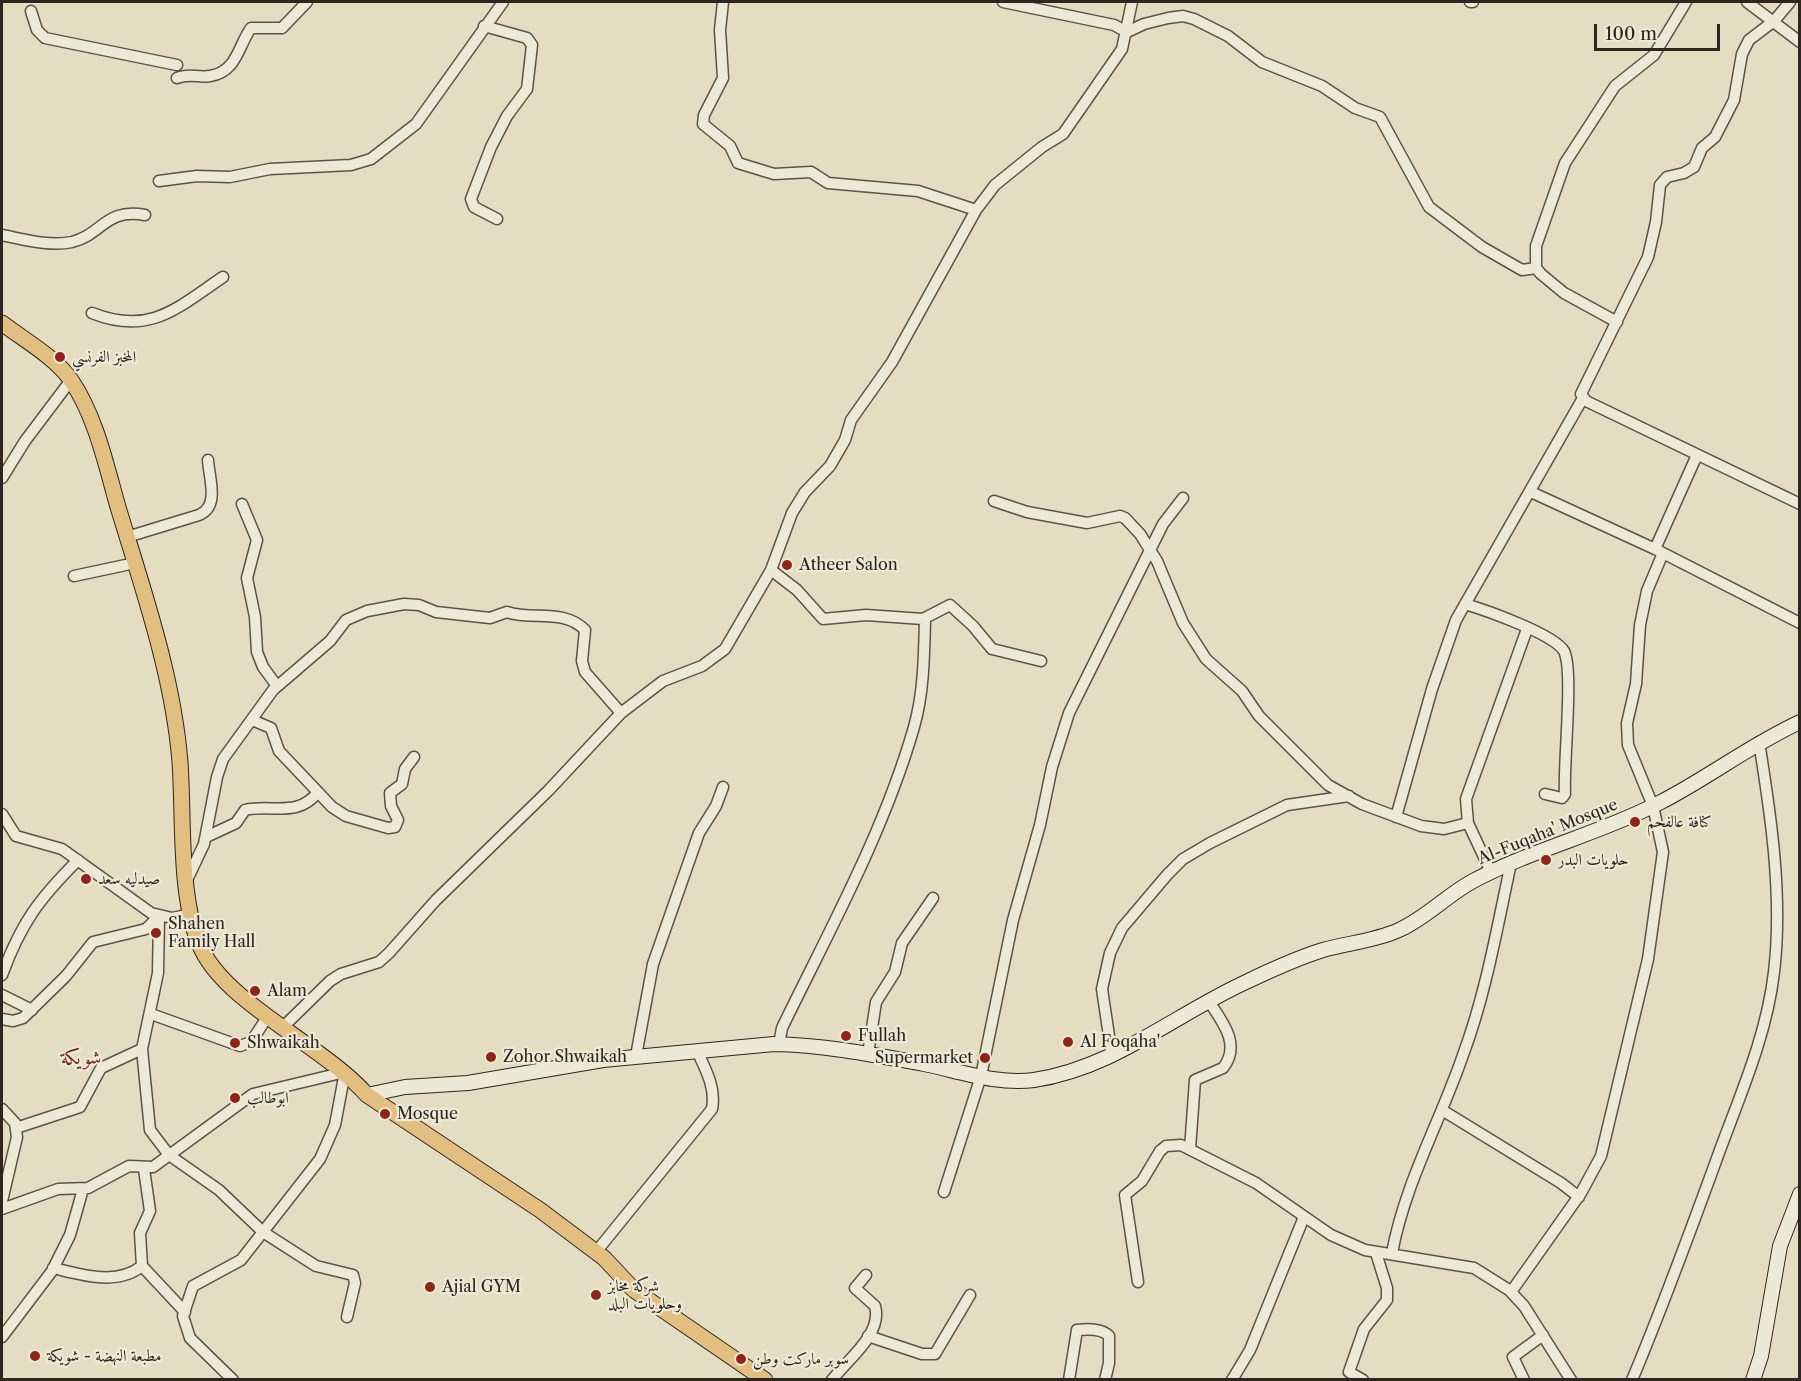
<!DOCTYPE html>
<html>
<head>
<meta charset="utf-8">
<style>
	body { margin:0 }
	#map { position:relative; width:1801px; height:1381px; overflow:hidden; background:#e4ddc2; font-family:"Libre Caslon Text",serif }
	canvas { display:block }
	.frame { position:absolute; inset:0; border:3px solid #302420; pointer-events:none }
	.scale { position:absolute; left:1594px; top:24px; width:126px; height:27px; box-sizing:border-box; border:3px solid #302420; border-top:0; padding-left:8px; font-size:18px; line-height:21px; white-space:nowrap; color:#302420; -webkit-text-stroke:4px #ede9d7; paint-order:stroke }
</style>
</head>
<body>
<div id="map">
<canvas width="1801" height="1381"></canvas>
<div class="frame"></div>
<div class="scale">100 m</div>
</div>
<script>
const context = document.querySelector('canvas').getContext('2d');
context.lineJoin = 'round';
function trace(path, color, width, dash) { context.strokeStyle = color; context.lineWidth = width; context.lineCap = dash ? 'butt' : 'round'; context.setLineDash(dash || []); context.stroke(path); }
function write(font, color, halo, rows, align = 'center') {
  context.font = font + ' "Libre Caslon Text",Amiri,serif'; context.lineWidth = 4.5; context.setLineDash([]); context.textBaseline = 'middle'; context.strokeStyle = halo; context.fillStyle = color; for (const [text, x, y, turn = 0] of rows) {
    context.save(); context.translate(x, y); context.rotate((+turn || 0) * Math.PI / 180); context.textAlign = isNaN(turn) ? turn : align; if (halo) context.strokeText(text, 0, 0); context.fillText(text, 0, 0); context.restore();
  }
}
const street = new Path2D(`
	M 723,2 L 720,30 L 723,78 L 704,115 L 703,124 L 730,146 L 738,163 L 774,174 L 811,172 L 828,183 L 918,191 L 976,210
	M 1003,2 L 1114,25 L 1127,32 L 1144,24 L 1168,18 L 1183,16 L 1194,19 L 1228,36 L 1262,62 L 1322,86 L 1355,108 L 1380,117 L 1429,207 L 1482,247 L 1522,270 L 1536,268
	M 1470,2 L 1473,2
	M 1747,2 L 1800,42
	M 1790,2 L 1774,21 L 1749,40 L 1742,54 L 1734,100 L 1715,137 L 1702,148 L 1694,167 L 1684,173 L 1667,177 L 1660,185 L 1656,222 L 1648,257 L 1581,394 L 1586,401 L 1800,504
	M 31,11 L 37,30 L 45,38 L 177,65
	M 484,26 L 527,38 L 532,45 L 527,89 L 507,116 L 491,147 L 471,199 L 474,207 L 497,219
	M 177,78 C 189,73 198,78 210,76 C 237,72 238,46 251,28 L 282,28 L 307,2
	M 159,181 L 197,176 L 230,177 L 270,169 L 351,165 L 371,159 L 416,124 L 503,2
	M 2,235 C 23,239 50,247 72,242 C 103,234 105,208 145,215
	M 92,313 C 150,336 177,308 223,277
	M 1617,322 L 1564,293 L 1541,274 L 1536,268 L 1536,246 L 1565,163 L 1615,86 L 1654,55 L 1686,2
	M 2,478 L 25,441 L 71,380
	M 1531,492 L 1655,549 L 1800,623
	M 994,501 L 1027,512 L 1087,523 L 1120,516 L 1125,518 L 1140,534 L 1157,561 L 1183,623 L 1206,659 L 1242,691 L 1259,716 L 1328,785 L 1362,804 L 1421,826 L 1444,829 L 1468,823
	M 242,504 L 257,540 L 247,578 L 255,617 L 257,652 L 263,667 L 277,686
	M 127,537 L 199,515 C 220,506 209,479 208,460
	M 1655,549 L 1697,455
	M 771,570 L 797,590 L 823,619 L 866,615 L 923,619 L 950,605 L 973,626 L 992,649 L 1041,661
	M 74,576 L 135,563
	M 1465,604 C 1485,610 1554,634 1564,651 C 1574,671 1563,764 1565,794 L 1562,798 L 1545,794
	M 252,720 L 271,728 L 279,751 L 332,807 L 346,816 L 388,828 L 395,827 L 398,820 L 391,806 L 390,793 L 402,784 L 405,769 L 414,757
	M 2,814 L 16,836 L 62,849 L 151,913 L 172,918 L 192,914
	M 1396,817 L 1432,689 L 1456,620 L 1583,398
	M 206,837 L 236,823 L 245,810 C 272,804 298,818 318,792
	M 1491,872 L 1468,823 L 1466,799 L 1527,629
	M 187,880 L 204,844 L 217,777 L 223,759 L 273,690 L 330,641 L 346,620 L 367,611 L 404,604 L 419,605 L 436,612 L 490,618 L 507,612 C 533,621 563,608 585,630 L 582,661 L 585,672 L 621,713
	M 159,916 L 158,973 L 142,1049 L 150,1130 L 169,1155 L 219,1190 L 263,1232 L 316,1266 L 353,1275 L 355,1283 L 347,1317
	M 2,975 C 21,923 39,899 78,860
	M 2,995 L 32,1010
	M 151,1014 L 240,1046 L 251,1042 L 268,1016
	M 2,1019 L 13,1021 L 23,1018 L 66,976 L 93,942 L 146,929 L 159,916
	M 283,1027 L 330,981 L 341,974 L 379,962 L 389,953 L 436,900 L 548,791 L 621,713 L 663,681 L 702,666 L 725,649 L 771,570 L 792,513 L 805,492 L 830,466 L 845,440 L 851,420 L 892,362 L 976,210 L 995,185 L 1042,147 L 1063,134 L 1122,49 L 1132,2
	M 779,1044 L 782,1028 C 829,931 884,832 914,727 C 924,692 924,655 925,619
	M 868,1054 L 876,1002 L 895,972 L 902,943 L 933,898
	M 636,1056 L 653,964 L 699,833 L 716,806 L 723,787
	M 1112,1056 L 1102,989 L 1110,953 L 1122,928 L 1167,875 L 1183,859 L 1210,843 L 1287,805 L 1349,796
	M 2,1109 L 15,1123 L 17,1137 L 2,1201
	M 1442,1110 L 1561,1183 L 1579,1197
	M 16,1128 L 80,1107 L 101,1068 L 142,1049
	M 1190,1149 L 1195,1080 L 1223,1068 C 1242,1044 1221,1020 1208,1000
	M 944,1192 L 981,1076 L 1013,920 L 1040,825 L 1052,767 L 1069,713 L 1163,524 L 1183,498
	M 2,1209 L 58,1189 L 88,1188 L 129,1166 L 153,1167 L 253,1094 L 345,1072 L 335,1125 L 320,1159 L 241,1260 L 193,1286 L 183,1316 L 190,1338 L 233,1380
	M 596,1252 L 712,1109 C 716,1088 706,1070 697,1051
	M 1392,1253 C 1405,1183 1440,1122 1463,1055 C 1486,993 1497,928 1511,863
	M 142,1266 L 185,1312
	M 53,1268 C 83,1275 117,1286 142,1266 L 140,1233 L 150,1211 L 144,1169
	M 1138,1282 L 1125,1195 L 1142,1181 L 1160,1151 L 1166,1146 L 1181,1145 L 1256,1183 L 1331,1235 L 1365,1250 L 1474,1268 L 1509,1290 L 1524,1306 L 1571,1380
	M 1511,1292 L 1581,1193 L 1601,1156 L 1648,959 L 1663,852 L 1653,806 L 1628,745 L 1627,723 L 1636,684 L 1640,625 L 1647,591 L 1663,553
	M 868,1336 L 922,1354 L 935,1354 L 970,1295
	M 2,1337 L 52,1271 L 70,1235 L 83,1189
	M 832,1380 C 847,1360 883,1334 875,1306 L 855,1288 L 866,1275
	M 1069,1380 L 1077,1330 C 1087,1329 1102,1328 1109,1336 L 1109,1363 L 1105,1380
	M 1232,1380 L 1250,1350 L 1304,1217
	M 1363,1380 L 1349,1372 L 1364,1329 L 1387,1300 L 1387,1288 L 1376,1253
	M 1524,1380 L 1513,1357 L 1543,1335
	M 1632,1380 C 1664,1304 1692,1227 1720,1150 C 1741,1093 1767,1034 1774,972 C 1783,897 1771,816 1759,742`);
const secondary = new Path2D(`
	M 367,1095 L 405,1087 L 468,1083 L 603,1060 L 774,1044 C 824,1045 875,1055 924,1064 C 959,1071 998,1085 1034,1080 C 1114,1068 1174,1015 1246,982 C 1271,970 1297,958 1323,950 C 1348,943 1375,941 1399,930 C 1426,918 1447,895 1473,881 C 1533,849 1599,834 1659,803 C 1708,778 1750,745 1800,722
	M 1753,1380 L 1761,1356 L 1780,1246 L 1800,1194`);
const primary = new Path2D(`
	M 2,323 C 24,340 55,357 71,380 C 96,417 106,465 118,507 C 143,590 173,675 180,762 C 184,816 178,901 202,950 C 229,1005 324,1046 367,1095 L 540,1210 L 604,1258 L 634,1290 L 765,1380`);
trace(street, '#5d5248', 13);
trace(secondary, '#302420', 16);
trace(primary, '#302420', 17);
trace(street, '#ede9d7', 10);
trace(secondary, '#ede9d7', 14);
trace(primary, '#e2be81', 15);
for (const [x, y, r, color] of [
	[60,357,6,"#8f2418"],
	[787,565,6,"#8f2418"],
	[1635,822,6,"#8f2418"],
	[1546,860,6,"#8f2418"],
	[86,879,6,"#8f2418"],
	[156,933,6,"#8f2418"],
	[255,991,6,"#8f2418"],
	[846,1036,6,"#8f2418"],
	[1068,1042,6,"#8f2418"],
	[235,1043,6,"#8f2418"],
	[491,1057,6,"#8f2418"],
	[985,1058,6,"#8f2418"],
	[235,1098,6,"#8f2418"],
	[385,1114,6,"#8f2418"],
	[430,1287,6,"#8f2418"],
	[596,1295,6,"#8f2418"],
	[35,1356,6,"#8f2418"],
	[741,1359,6,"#8f2418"]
]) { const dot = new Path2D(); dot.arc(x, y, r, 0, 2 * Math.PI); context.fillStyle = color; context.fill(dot); trace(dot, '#ede9d7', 2); }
write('16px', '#302420', '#ede9d7', [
	["المخبز الفرنسي",72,357],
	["Atheer Salon",799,565],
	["كنافة عالفحم",1647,822],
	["حلويات البدر",1558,860],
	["صيدليه سعد",98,879],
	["Shahen",168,924],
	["Family Hall",168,942],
	["Alam",267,991],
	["Fullah",858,1036],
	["Al Foqaha'",1080,1042],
	["Shwaikah",247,1043],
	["Zohor Shwaikah",503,1057],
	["Supermarket",973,1058,"right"],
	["ابوطالب",247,1098],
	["Mosque",397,1114],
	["شركة مخابز",608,1286],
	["وحلويات البلد",608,1304],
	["Ajial GYM",442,1287],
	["مطبعة النهضة - شويكة",47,1356],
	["سوبر ماركت وطن",753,1359]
], 'left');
write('16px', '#302420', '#ede9d7', [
	["Al-Fuqaha' Mosque",1548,832,-22]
]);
write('20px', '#7a1f14', '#ede9d7', [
	["شويكة",81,1058]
]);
</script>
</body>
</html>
